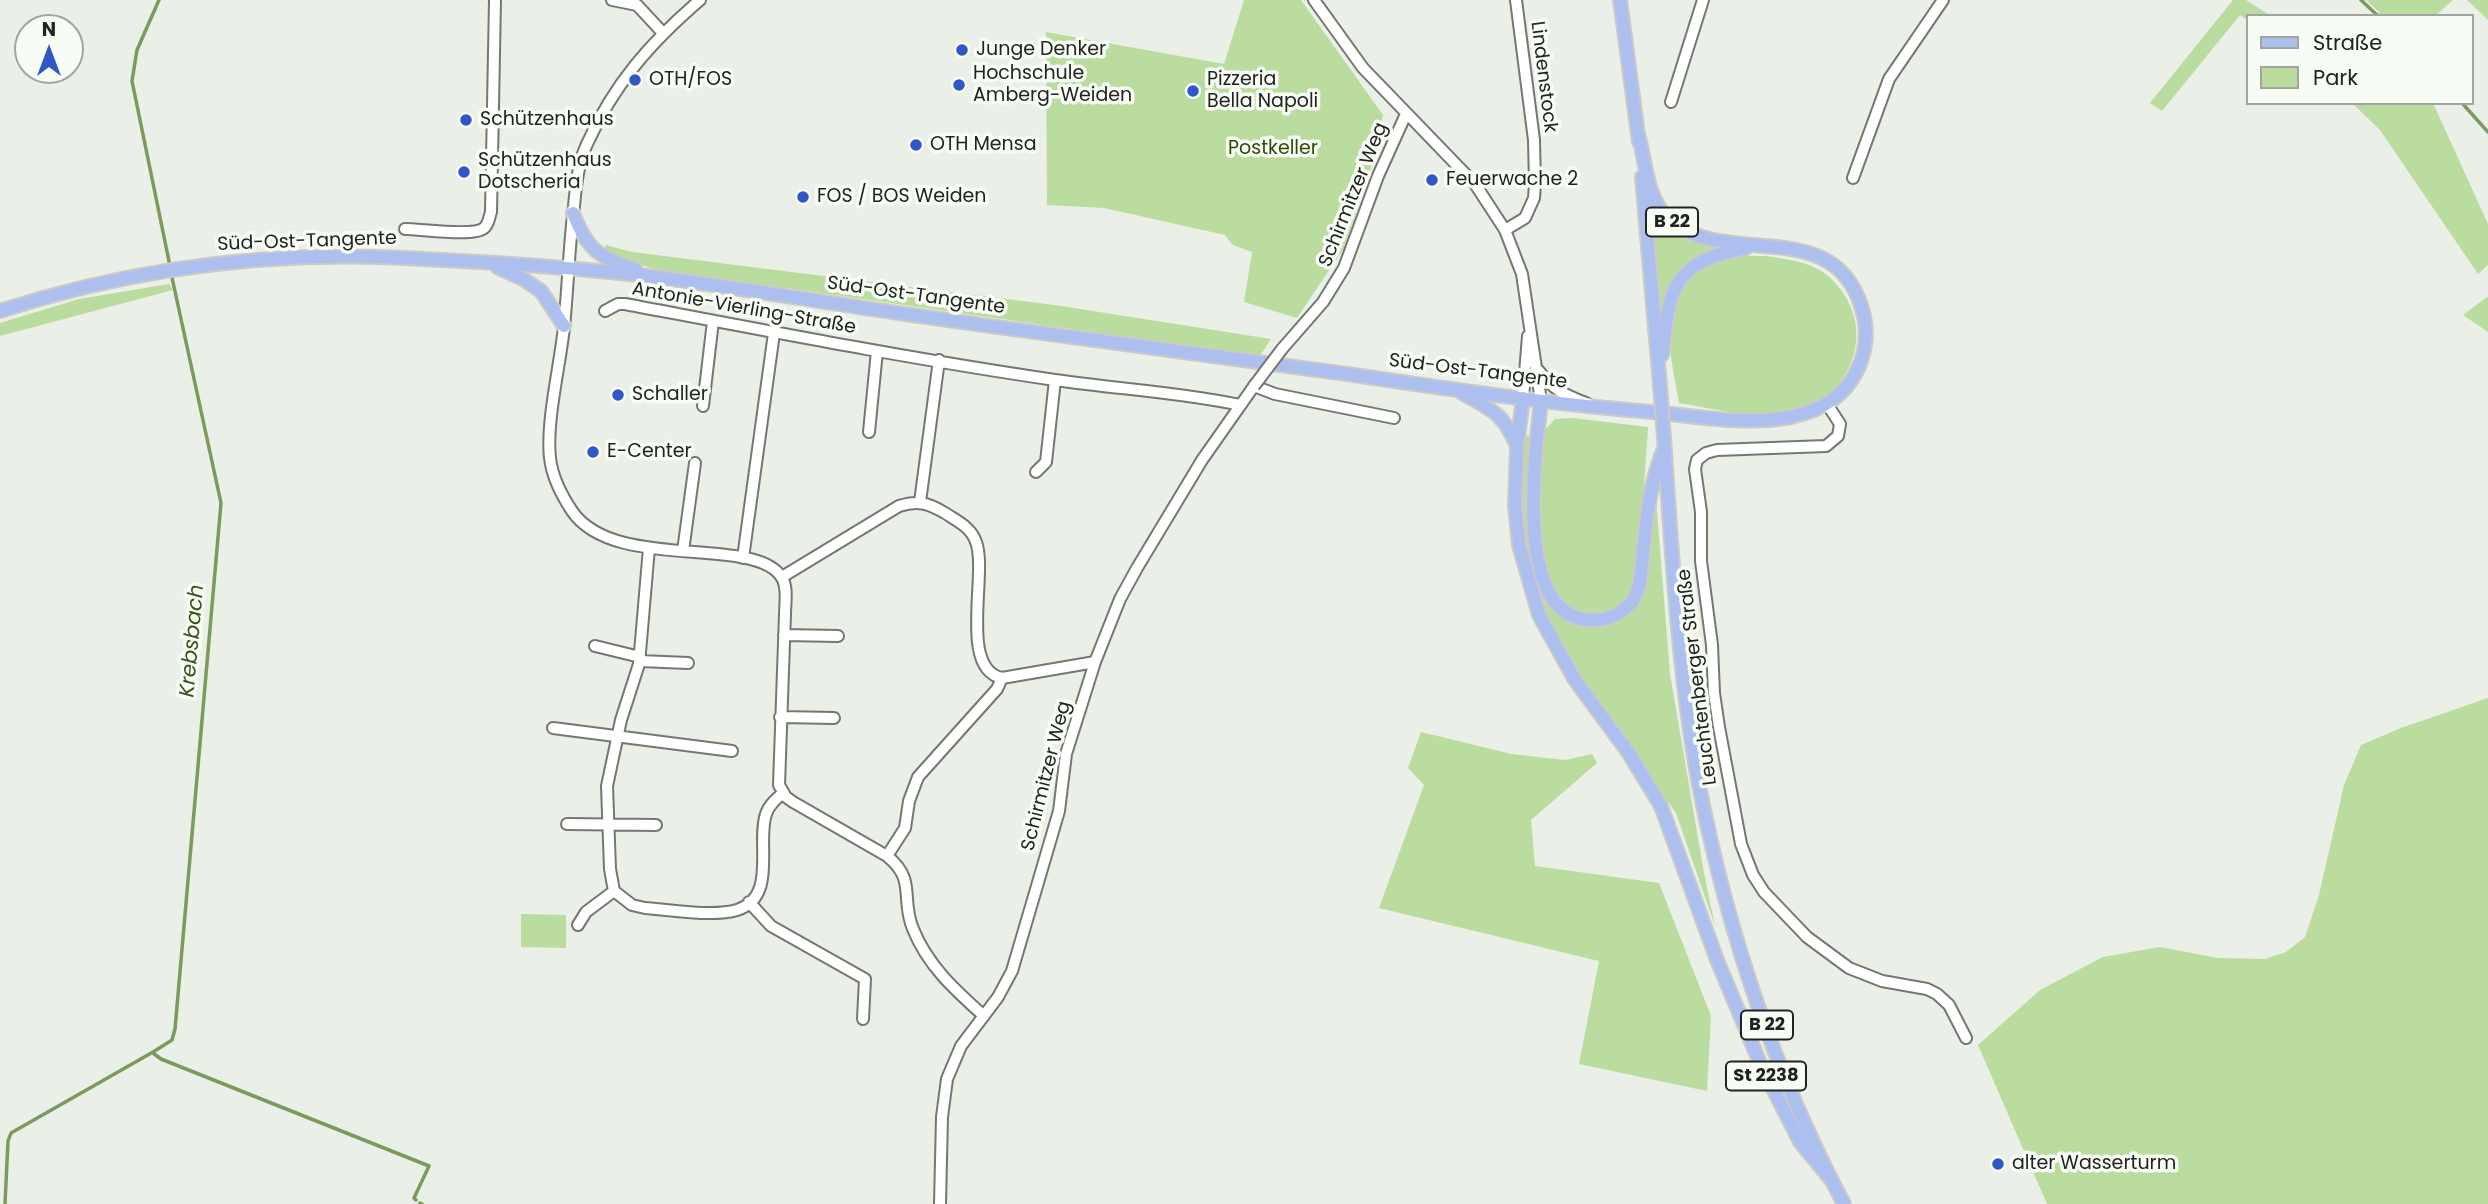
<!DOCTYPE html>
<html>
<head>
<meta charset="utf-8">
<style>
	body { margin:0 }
	#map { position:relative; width:2488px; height:1204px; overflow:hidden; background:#eaefe7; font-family:Poppins,sans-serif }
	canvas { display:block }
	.legend { position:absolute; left:2246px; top:14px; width:228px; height:91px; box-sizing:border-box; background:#f7fcf4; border:2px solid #a2a59f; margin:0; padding:9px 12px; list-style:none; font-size:21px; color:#222320 }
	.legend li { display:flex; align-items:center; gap:14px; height:35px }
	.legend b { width:35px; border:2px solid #a2a59f }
	.north { position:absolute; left:14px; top:14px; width:70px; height:70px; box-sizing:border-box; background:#f7fcf4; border:2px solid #a2a59f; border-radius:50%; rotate:0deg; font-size:19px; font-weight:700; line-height:28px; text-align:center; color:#222320 }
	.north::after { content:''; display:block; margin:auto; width:24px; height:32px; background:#3156c6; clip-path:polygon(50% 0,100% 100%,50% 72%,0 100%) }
</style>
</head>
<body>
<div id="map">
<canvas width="2488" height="1204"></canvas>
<ul class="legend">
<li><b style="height:9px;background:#acbfee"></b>Straße</li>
<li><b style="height:19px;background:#bbdc9f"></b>Park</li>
</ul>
<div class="north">N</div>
</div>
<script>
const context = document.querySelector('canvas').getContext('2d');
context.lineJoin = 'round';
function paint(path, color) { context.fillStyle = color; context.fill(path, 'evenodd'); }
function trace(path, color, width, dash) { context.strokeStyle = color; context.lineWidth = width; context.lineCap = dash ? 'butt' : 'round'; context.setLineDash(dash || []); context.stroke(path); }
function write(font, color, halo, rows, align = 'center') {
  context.font = font + ' Poppins,sans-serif'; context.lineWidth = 7; context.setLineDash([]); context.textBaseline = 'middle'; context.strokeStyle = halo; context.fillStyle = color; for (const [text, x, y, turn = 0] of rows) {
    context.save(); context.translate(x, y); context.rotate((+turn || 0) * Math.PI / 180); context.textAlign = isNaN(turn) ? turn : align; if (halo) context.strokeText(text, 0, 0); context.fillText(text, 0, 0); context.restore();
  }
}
paint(new Path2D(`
	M 1244,0 L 1301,0 L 1383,115 L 1375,156 L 1344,248 L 1297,318 L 1244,302 L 1252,252 L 1233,245 L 1225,235 L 1104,208 L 1047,205 L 1046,32 L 1224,64 Z
	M 2233,0 L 2246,0 L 2271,16 L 2248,16 L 2248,21 L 2240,15 L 2162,111 L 2150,103 Z
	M 2366,0 L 2453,0 L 2435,16 L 2376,16 L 2379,12 Z
	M 2467,0 L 2488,0 L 2488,20 Z
	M 2352,103 L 2433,103 L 2488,224 L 2488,265 L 2478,274 L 2380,130 Z
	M 1648,199 C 1667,237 1684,241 1723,248 L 1668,292 L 1660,312 Z
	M 606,245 L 632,252 L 1055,305 L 1271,339 L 1260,356 L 654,269 L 600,253 Z
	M 1766,256 C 1786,259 1811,262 1827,275 C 1882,322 1855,401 1786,414 C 1752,420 1713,408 1679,403 C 1672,361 1656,306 1695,275 C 1704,267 1716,259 1728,257 C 1741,255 1754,256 1766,256 Z
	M 169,284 L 173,290 L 0,336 L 0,323 L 79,299 Z
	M 2487,297 L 2488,297 L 2488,332 L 2463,315 Z
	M 1573,418 L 1648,427 L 1640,546 L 1631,590 L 1618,607 L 1594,617 C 1586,614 1571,611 1564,606 C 1528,578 1540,474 1542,433 L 1555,419 Z
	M 1525,435 L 1531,436 C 1525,487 1521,531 1538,581 C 1546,605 1557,623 1584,626 C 1604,628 1619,621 1633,607 L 1655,486 L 1670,674 L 1704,873 L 1715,926 L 1676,813 L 1583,685 L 1547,618 L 1527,560 L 1522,527 L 1520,495 Z
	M 2488,698 L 2488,1204 L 2047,1204 L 1978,1045 L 2040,990 L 2103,957 L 2160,947 L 2218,958 L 2265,959 L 2286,952 L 2305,937 L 2319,895 L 2344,785 L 2361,745 L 2401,728 Z
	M 1421,732 L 1511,754 L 1565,760 L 1592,754 L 1597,763 L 1531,820 L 1535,866 L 1659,883 L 1711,1016 L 1707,1091 L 1579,1064 L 1599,961 L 1379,908 L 1424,785 L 1408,768 Z
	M 521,914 L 566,915 L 566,948 L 521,947 Z`), '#bbdc9f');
trace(new Path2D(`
	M 159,0 L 137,50 L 132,81 L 170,266
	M 2361,0 L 2378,16
	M 2462,103 L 2488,132
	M 153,1053 L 161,1059 L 429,1166 L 414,1198 L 416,1200
	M 420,1203 L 422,1204
	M 5,1204 L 8,1141 L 11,1133 L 153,1052 L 172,1040 L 175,1029 L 221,503 L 171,273`), '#7b9a5d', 3.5);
const minor = new Path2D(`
	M 612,0 L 637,5 L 663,33
	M 700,0 C 650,43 614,84 587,144 C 578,163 576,185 574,206 C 569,246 568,287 564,327 C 560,366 546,421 550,458 C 552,476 562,496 572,511 C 614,573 757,534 782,578 C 788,587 785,604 785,614 L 779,785 L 786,797 L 793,802 L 887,856 C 917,880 900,898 913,929 C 928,966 955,990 984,1016
	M 1314,0 L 1363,68 L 1475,184 L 1505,230 L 1522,274 L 1541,401
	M 1671,102 L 1703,0
	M 1853,178 L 1889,79 L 1943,0
	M 405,229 C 421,229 474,237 484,228 C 489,224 489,217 491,212 L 495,0
	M 1505,230 L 1525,218 L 1534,198 L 1535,184 L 1534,140 L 1516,0
	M 605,311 L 618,304 L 625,304 C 768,331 911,359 1055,380 C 1117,389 1179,392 1240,405
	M 1282,349 L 1323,302 L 1344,268 L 1378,176 L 1406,114
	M 1539,371 C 1552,390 1568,396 1588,404
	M 1523,398 L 1528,336
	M 1827,404 L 1840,424 L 1838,436 L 1826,446 L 1717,450 L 1706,453 L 1697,460 L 1695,469 L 1701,512 L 1701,561 L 1712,645 L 1714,693 L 1719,727 L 1741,844 L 1753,875 L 1764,892 L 1807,937 L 1849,968 L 1882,981 L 1927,989 L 1937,994 L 1949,1005 L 1966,1038
	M 703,406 L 713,321
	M 869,432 L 877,351
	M 1036,472 L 1046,462 L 1055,380
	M 920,502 L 939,360
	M 649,548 L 639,664 L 621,720 L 607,786 L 610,869 L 614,891 L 632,905 L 645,908 C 669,910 714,917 737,910 C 778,897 756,843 766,814 C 769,805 776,799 783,793
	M 683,551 L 695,463
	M 743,558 L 774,333
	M 782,577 L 899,506 C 918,500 928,503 945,513 C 957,521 971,527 976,542 C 988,573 958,669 1002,678
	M 784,635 L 838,636
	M 595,646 L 640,657
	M 640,661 L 688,663
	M 780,717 L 834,718
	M 553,728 L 732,751
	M 567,824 L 656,825
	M 887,856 L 905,828 L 909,801 L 918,777 L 997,689 L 1002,678 L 1095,662
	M 749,902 L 771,926 L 865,979 L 863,1019
	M 578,925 L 586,912 L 614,891
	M 940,1204 L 942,1117 L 947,1079 L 961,1046 L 998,997 L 1012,971 L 1059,811 L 1066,754 L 1095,662 L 1120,599 L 1137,568 L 1202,460 L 1254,386 L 1275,394 L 1394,418`);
const major = new Path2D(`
	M 1620,0 L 1639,142
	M 1642,177 L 1660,385
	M 573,213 C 587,250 599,257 636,270
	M 497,267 L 523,279 L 541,291 L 564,326
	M 0,311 C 133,268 266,251 405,258 C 489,262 573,267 656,277 C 739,288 822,302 905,314 C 1052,335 1199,354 1347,374 C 1448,389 1550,404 1653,412 C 1693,416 1738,424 1778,419 C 1809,415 1838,404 1854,376 C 1866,356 1869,331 1862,309 C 1834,212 1725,271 1668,218 C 1646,198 1646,161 1638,134
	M 1662,355 C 1665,338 1665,322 1669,306 C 1678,265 1710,255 1746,248
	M 1462,393 C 1492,410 1503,413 1517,446
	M 1523,398 L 1517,446 L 1515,506 L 1519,545 L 1539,615 L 1575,680 L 1628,752 L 1661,806 L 1717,960 L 1760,1063 L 1800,1142 L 1832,1181
	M 1541,401 C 1536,450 1510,624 1595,620 C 1610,620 1628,610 1635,597 C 1642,582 1642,561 1644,544 C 1647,512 1651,481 1663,451
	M 1664,438 C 1672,553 1678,672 1699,785 C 1727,929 1775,1074 1844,1204`);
trace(minor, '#747871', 14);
trace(major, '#cacac9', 16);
trace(minor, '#fff', 10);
trace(major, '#acbfee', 12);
const minorBridge = new Path2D(`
	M 1254,386 L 1282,349`);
const majorBridge = new Path2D(`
	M 1660,385 L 1664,438`);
trace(minorBridge, '#747871', 14, []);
trace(majorBridge, '#cacac9', 16, []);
trace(minorBridge, '#fff', 10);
trace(majorBridge, '#acbfee', 12);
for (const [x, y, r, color] of [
	[962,50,7,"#3156c6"],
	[635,80,7,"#3156c6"],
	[959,85,7,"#3156c6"],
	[1193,91,7,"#3156c6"],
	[466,120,7,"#3156c6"],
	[916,145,7,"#3156c6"],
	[464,172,7,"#3156c6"],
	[1432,180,7,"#3156c6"],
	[803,197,7,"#3156c6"],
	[618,395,7,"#3156c6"],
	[593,452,7,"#3156c6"],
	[1998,1164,7,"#3156c6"]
]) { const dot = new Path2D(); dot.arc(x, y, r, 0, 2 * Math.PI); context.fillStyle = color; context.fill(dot); trace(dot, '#f7fcf4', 2.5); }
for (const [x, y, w] of [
	[1672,222,52],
	[1767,1025,52],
	[1766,1076,80]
]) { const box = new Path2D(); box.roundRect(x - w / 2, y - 14.5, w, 29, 5); context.fillStyle = '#f7fcf4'; context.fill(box); trace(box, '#222320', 2); }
write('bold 18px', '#222320', null, [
	["B 22",1672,222],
	["B 22",1767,1025],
	["St 2238",1766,1076]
]);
write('19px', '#222320', '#f7fcf4', [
	["Junge Denker",976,50],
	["Hochschule",973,74],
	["Amberg-Weiden",973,96],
	["OTH/FOS",649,80],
	["Pizzeria",1207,80],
	["Bella Napoli",1207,102],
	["Schützenhaus",480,120],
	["OTH Mensa",930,145],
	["Schützenhaus",478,161],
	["Dotscheria",478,183],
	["Feuerwache 2",1446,180],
	["FOS / BOS Weiden",817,197],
	["Schaller",632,395],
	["E-Center",607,452],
	["alter Wasserturm",2012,1164]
], 'left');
write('19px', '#222320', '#f7fcf4', [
	["Lindenstock",1543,77,83],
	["Schirmitzer Weg",1354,195,-68],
	["Süd-Ost-Tangente",307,242,-2],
	["Süd-Ost-Tangente",916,296,8],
	["Antonie-Vierling-Straße",744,309,10],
	["Süd-Ost-Tangente",1478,372,7],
	["Leuchtenberger Straße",1698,677,-97],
	["Schirmitzer Weg",1047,776,-76]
]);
write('19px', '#2e490c', '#f7fcf4', [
	["Postkeller",1273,149]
]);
write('italic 21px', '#375318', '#f7fcf4', [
	["Krebsbach",193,641,-85]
]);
</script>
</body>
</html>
